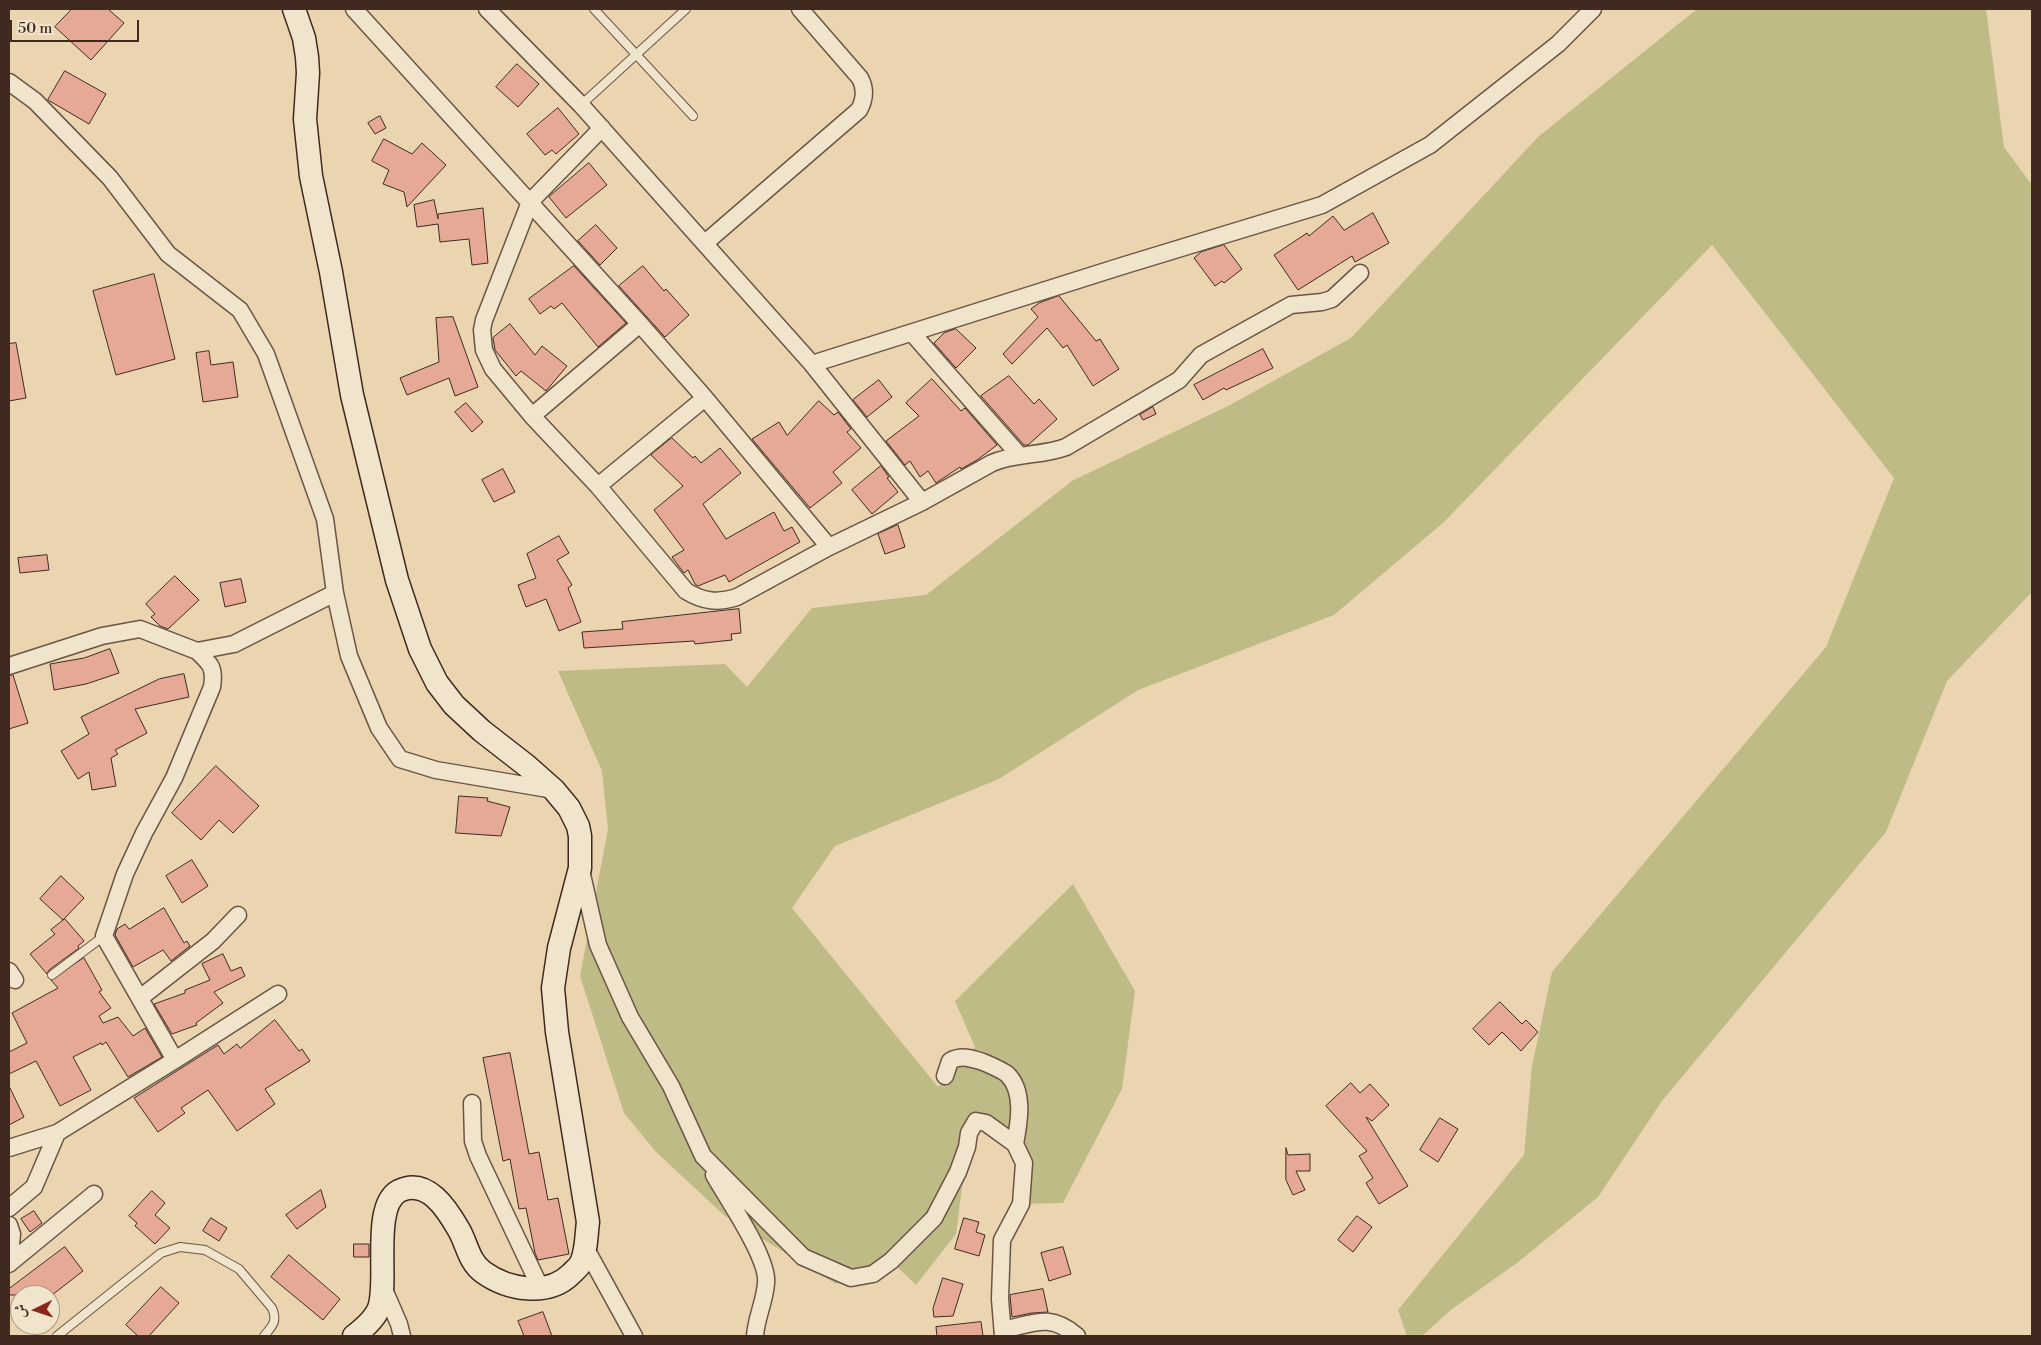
<!DOCTYPE html>
<html>
<head>
<meta charset="utf-8">
<style>
	body { margin:0 }
	#map { position:relative; width:2041px; height:1345px; overflow:hidden; background:#ead5b0; font-family:"Libre Bodoni",Amiri,serif }
	canvas { display:block }
	.frame { position:absolute; inset:0; border:10px solid #402a20; pointer-events:none }
	.north { position:absolute; left:10px; top:1285px; width:50px; height:50px; box-sizing:border-box; background:#f1e4cc; border:1px solid #aa9a87; border-radius:50%; rotate:266deg; font-size:14px; font-weight:700; line-height:20px; text-align:center; color:#402a20 }
	.north::after { content:''; display:block; margin:auto; width:18px; height:22px; background:#8f2418; clip-path:polygon(50% 0,100% 100%,50% 72%,0 100%) }
	.scale { position:absolute; left:10px; top:20px; width:129px; height:22px; box-sizing:border-box; border:2px solid #402a20; border-top:0; padding-left:6px; font-size:15px; line-height:18px; white-space:nowrap; color:#402a20; -webkit-text-stroke:4px #f1e4cc; paint-order:stroke }
</style>
</head>
<body>
<div id="map">
<canvas width="2041" height="1345"></canvas>
<div class="frame"></div>
<div class="north">ش</div>
<div class="scale">50 m</div>
</div>
<script>
const context = document.querySelector('canvas').getContext('2d');
context.lineJoin = 'round';
function paint(path, color) { context.fillStyle = color; context.fill(path, 'evenodd'); }
function trace(path, color, width, dash) { context.strokeStyle = color; context.lineWidth = width; context.lineCap = dash ? 'butt' : 'round'; context.setLineDash(dash || []); context.stroke(path); }
paint(new Path2D(`
	M 1697,9 L 1986,9 L 2004,147 L 2032,185 L 2032,592 L 1947,681 L 1886,832 L 1662,1101 L 1598,1197 L 1517,1263 L 1452,1309 L 1422,1336 L 1407,1336 L 1398,1310 L 1524,1155 L 1532,1066 L 1552,972 L 1826,647 L 1894,478 L 1712,245 L 1444,522 L 1334,615 L 1138,690 L 999,779 L 835,846 L 792,908 L 938,1087 L 975,1047 L 955,1001 L 1073,884 L 1135,991 L 1122,1089 L 1063,1203 L 1021,1204 L 1024,1164 L 986,1123 L 969,1133 L 956,1234 L 916,1285 L 891,1261 L 836,1284 L 725,1216 L 656,1152 L 624,1113 L 580,976 L 608,829 L 602,771 L 558,671 L 725,664 L 747,687 L 812,608 L 926,595 L 1072,481 L 1230,405 L 1351,338 L 1538,137 Z`), '#bfbb86');
const building = new Path2D(`
	M 72,9 L 108,9 L 124,23 L 91,60 L 55,27 Z
	M 517,64 L 539,84 L 518,107 L 496,87 Z
	M 65,71 L 106,94 L 89,124 L 48,100 Z
	M 558,108 L 579,134 L 556,154 L 552,150 L 545,155 L 527,134 Z
	M 380,116 L 386,128 L 375,134 L 368,123 Z
	M 384,139 L 412,154 L 422,143 L 446,165 L 407,207 L 404,192 L 383,184 L 389,170 L 372,161 Z
	M 589,163 L 607,185 L 566,218 L 549,197 Z
	M 434,200 L 438,219 L 438,214 L 483,208 L 488,263 L 472,265 L 469,239 L 440,242 L 438,224 L 417,227 L 414,205 Z
	M 1373,213 L 1389,243 L 1355,262 L 1352,256 L 1298,290 L 1274,255 L 1307,233 L 1309,236 L 1333,216 L 1344,230 Z
	M 596,225 L 617,248 L 600,265 L 578,241 Z
	M 1224,245 L 1242,269 L 1224,283 L 1222,281 L 1215,286 L 1194,258 L 1201,252 Z
	M 574,266 L 626,323 L 598,347 L 562,303 L 554,309 L 551,306 L 540,314 L 529,299 Z
	M 643,266 L 664,291 L 666,289 L 689,315 L 665,337 L 619,286 Z
	M 154,274 L 175,359 L 116,375 L 93,291 Z
	M 1059,296 L 1096,341 L 1100,339 L 1119,369 L 1093,386 L 1067,345 L 1063,348 L 1047,328 L 1012,364 L 1003,354 L 1038,317 L 1031,309 L 1039,303 Z
	M 453,317 L 478,387 L 455,396 L 449,378 L 407,395 L 400,378 L 439,362 L 436,318 Z
	M 510,324 L 535,355 L 542,346 L 567,366 L 546,391 L 521,371 L 516,376 L 495,350 L 493,338 Z
	M 956,329 L 976,348 L 956,368 L 934,343 L 944,333 Z
	M 16,343 L 26,398 L 9,401 L 9,344 Z
	M 1263,349 L 1273,368 L 1226,390 L 1224,388 L 1203,400 L 1194,385 Z
	M 209,351 L 211,365 L 233,362 L 238,397 L 203,402 L 196,353 Z
	M 1009,376 L 1034,404 L 1039,399 L 1057,419 L 1028,445 L 1024,445 L 981,396 Z
	M 932,379 L 961,411 L 965,408 L 997,445 L 977,460 L 961,469 L 960,467 L 936,483 L 928,471 L 920,477 L 910,461 L 905,465 L 886,441 L 919,416 L 906,403 Z
	M 879,380 L 892,397 L 867,417 L 853,400 Z
	M 819,401 L 834,415 L 838,412 L 851,429 L 847,432 L 861,448 L 833,472 L 842,483 L 810,508 L 752,439 L 779,422 L 787,435 Z
	M 466,403 L 483,422 L 472,432 L 455,412 Z
	M 1153,407 L 1156,414 L 1143,420 L 1140,415 Z
	M 672,438 L 693,458 L 695,456 L 701,463 L 720,448 L 741,473 L 703,504 L 726,539 L 774,512 L 784,531 L 792,527 L 800,542 L 729,582 L 725,575 L 698,586 L 695,584 L 688,570 L 684,573 L 672,557 L 684,550 L 654,510 L 683,486 L 651,455 Z
	M 881,466 L 889,477 L 887,478 L 898,492 L 872,514 L 852,490 Z
	M 503,469 L 515,492 L 494,502 L 482,480 Z
	M 898,525 L 905,547 L 885,554 L 878,534 Z
	M 559,536 L 569,553 L 557,560 L 572,585 L 568,588 L 581,622 L 559,631 L 546,599 L 526,607 L 518,585 L 536,578 L 527,554 Z
	M 47,555 L 49,570 L 20,573 L 18,558 Z
	M 175,576 L 199,600 L 168,629 L 160,626 L 151,617 L 155,614 L 146,604 Z
	M 241,579 L 246,602 L 225,607 L 220,583 Z
	M 739,609 L 741,633 L 731,634 L 732,640 L 695,644 L 694,641 L 584,648 L 582,632 L 623,629 L 622,622 Z
	M 110,649 L 119,673 L 86,684 L 54,690 L 50,664 L 84,658 Z
	M 184,674 L 189,697 L 135,709 L 147,733 L 115,750 L 118,754 L 111,758 L 116,786 L 92,790 L 89,772 L 78,779 L 61,751 L 89,734 L 81,717 L 159,679 Z
	M 13,675 L 28,723 L 9,729 L 9,676 Z
	M 216,766 L 259,806 L 233,833 L 219,820 L 201,840 L 172,813 Z
	M 459,796 L 488,798 L 487,801 L 510,807 L 501,836 L 456,833 Z
	M 192,860 L 208,886 L 182,903 L 166,876 Z
	M 61,876 L 84,898 L 63,920 L 40,899 Z
	M 164,908 L 184,943 L 187,941 L 190,946 L 171,961 L 163,950 L 133,967 L 115,935 L 117,929 L 125,924 L 129,929 Z
	M 65,919 L 84,941 L 78,946 L 79,948 L 49,970 L 47,974 L 30,954 L 55,934 L 51,930 Z
	M 223,954 L 231,971 L 241,967 L 245,976 L 214,992 L 223,1003 L 196,1023 L 197,1025 L 172,1034 L 154,1004 L 185,993 L 185,990 L 210,980 L 202,964 Z
	M 84,958 L 102,990 L 99,992 L 111,1008 L 99,1016 L 103,1023 L 118,1017 L 133,1036 L 145,1028 L 162,1057 L 128,1077 L 106,1042 L 102,1045 L 101,1043 L 73,1057 L 91,1090 L 60,1106 L 36,1061 L 9,1074 L 9,1052 L 27,1043 L 12,1013 L 58,988 L 51,980 Z
	M 1500,1002 L 1522,1024 L 1526,1020 L 1538,1032 L 1521,1051 L 1502,1032 L 1489,1045 L 1473,1029 Z
	M 275,1020 L 299,1051 L 302,1049 L 310,1061 L 265,1089 L 275,1104 L 237,1131 L 208,1090 L 181,1108 L 185,1113 L 158,1132 L 134,1098 L 218,1045 L 224,1054 L 237,1044 L 240,1048 Z
	M 510,1053 L 529,1154 L 539,1152 L 548,1200 L 558,1198 L 569,1254 L 538,1260 L 535,1253 L 526,1208 L 519,1209 L 510,1159 L 503,1161 L 483,1058 Z
	M 1351,1083 L 1360,1093 L 1370,1084 L 1389,1105 L 1372,1121 L 1366,1117 L 1408,1186 L 1379,1204 L 1366,1183 L 1373,1178 L 1359,1156 L 1367,1151 L 1326,1106 Z
	M 9,1086 L 24,1117 L 9,1125 Z
	M 1440,1118 L 1458,1129 L 1438,1162 L 1420,1150 Z
	M 1286,1148 L 1288,1155 L 1310,1154 L 1310,1171 L 1296,1171 L 1305,1190 L 1293,1195 L 1286,1180 Z
	M 321,1190 L 326,1207 L 297,1229 L 286,1215 Z
	M 152,1191 L 165,1203 L 155,1215 L 170,1228 L 155,1244 L 135,1226 L 137,1223 L 129,1216 Z
	M 34,1211 L 42,1223 L 30,1232 L 21,1219 Z
	M 1357,1216 L 1372,1227 L 1353,1252 L 1338,1240 Z
	M 211,1218 L 227,1228 L 219,1241 L 203,1231 Z
	M 964,1218 L 979,1222 L 976,1232 L 985,1235 L 979,1256 L 955,1249 Z
	M 354,1244 L 369,1244 L 369,1257 L 354,1257 Z
	M 65,1247 L 83,1271 L 52,1295 L 9,1295 L 9,1289 Z
	M 1063,1247 L 1071,1274 L 1049,1281 L 1041,1253 Z
	M 289,1255 L 340,1299 L 323,1320 L 271,1277 Z
	M 943,1278 L 963,1284 L 953,1316 L 934,1317 L 933,1309 Z
	M 161,1287 L 179,1303 L 149,1336 L 138,1336 L 126,1325 Z
	M 1043,1289 L 1048,1312 L 1032,1313 L 1012,1317 L 1010,1295 Z
	M 543,1312 L 552,1336 L 524,1336 L 518,1321 Z
	M 981,1322 L 983,1336 L 937,1336 L 936,1327 Z`);
paint(building, '#e6a995');
trace(building, '#402a20', 1);
const lane = new Path2D(`
	M 594,9 L 693,116
	M 581,105 L 686,9
	M 52,975 L 104,936
	M 57,1336 L 161,1253 L 180,1247 L 205,1250 L 239,1269 L 272,1308 C 278,1322 272,1326 264,1336`);
const street = new Path2D(`
	M 354,9 L 640,324 L 705,398 L 829,547
	M 487,9 L 581,105 L 812,364 L 922,502
	M 9,82 L 35,101 L 110,178 L 168,254 L 240,310 L 266,354 L 325,519 L 335,593 L 349,656 L 379,728 L 400,759 L 436,770 L 554,790
	M 602,128 L 530,202 L 484,320 L 482,330 L 484,350 L 493,369 L 532,416 L 598,486 L 686,591 C 704,602 718,603 737,597 L 829,547 L 922,502 L 992,463 C 1015,453 1042,456 1066,447 L 1179,380 L 1201,355 L 1291,305 L 1322,302 L 1332,299 L 1360,273
	M 705,243 L 859,110 C 865,99 866,89 860,78 L 800,9
	M 912,333 L 1020,456
	M 812,364 L 1122,266 L 1322,205 L 1430,145 L 1558,44 L 1593,9
	M 532,416 L 640,324
	M 598,486 L 705,398
	M 9,666 L 102,636 L 140,629 L 197,651 L 234,644 L 335,593
	M 581,870 L 598,945 L 630,1017 L 671,1086 L 703,1156 L 803,1257 L 851,1278 L 873,1274 L 891,1261 L 934,1218 L 958,1172 L 967,1147 L 969,1133 L 976,1121 L 986,1123 L 1015,1144 L 1024,1163 L 1021,1204 L 1002,1240 L 1000,1299 L 1003,1336
	M 9,971 L 15,980
	M 140,998 L 213,941 L 238,915
	M 175,1060 L 278,994
	M 945,1076 L 950,1061 C 961,1055 971,1058 983,1062 C 990,1065 1000,1069 1007,1074 C 1025,1091 1019,1123 1015,1144
	M 472,1103 L 473,1141 L 478,1156 L 541,1289
	M 9,1148 L 57,1133 L 175,1060 L 104,936 L 125,874 L 144,833 L 174,778 L 212,687 C 215,668 211,664 197,651
	M 714,1175 C 727,1198 769,1259 766,1283 C 765,1301 756,1318 755,1336
	M 9,1208 L 34,1187 L 57,1133
	M 9,1225 L 12,1234 L 9,1264
	M 585,1247 L 634,1336
	M 10,1263 L 94,1194
	M 383,1287 L 399,1324 L 402,1336
	M 1003,1330 C 1035,1323 1050,1313 1077,1336`);
const secondary = new Path2D(`
	M 294,9 L 304,38 L 307,57 L 308,73 L 305,119 L 311,176 L 331,272 L 352,395 L 397,580 L 420,649 L 437,683 L 454,705 L 482,731 L 527,766 L 554,790 L 569,808 L 578,826 L 580,836 L 580,868 L 559,948 L 553,988 L 557,1032 L 588,1222 C 586,1236 587,1250 581,1263 C 579,1267 574,1271 571,1274 C 548,1297 508,1290 483,1272 C 469,1262 467,1244 459,1230 C 447,1209 427,1177 399,1191 C 371,1206 389,1281 379,1308 C 375,1319 363,1329 354,1336`);
trace(lane, '#6a5544', 10);
trace(street, '#6a5544', 19);
trace(secondary, '#402a20', 25);
trace(lane, '#f1e4cc', 8);
trace(street, '#f1e4cc', 16);
trace(secondary, '#f1e4cc', 22);
</script>
</body>
</html>
